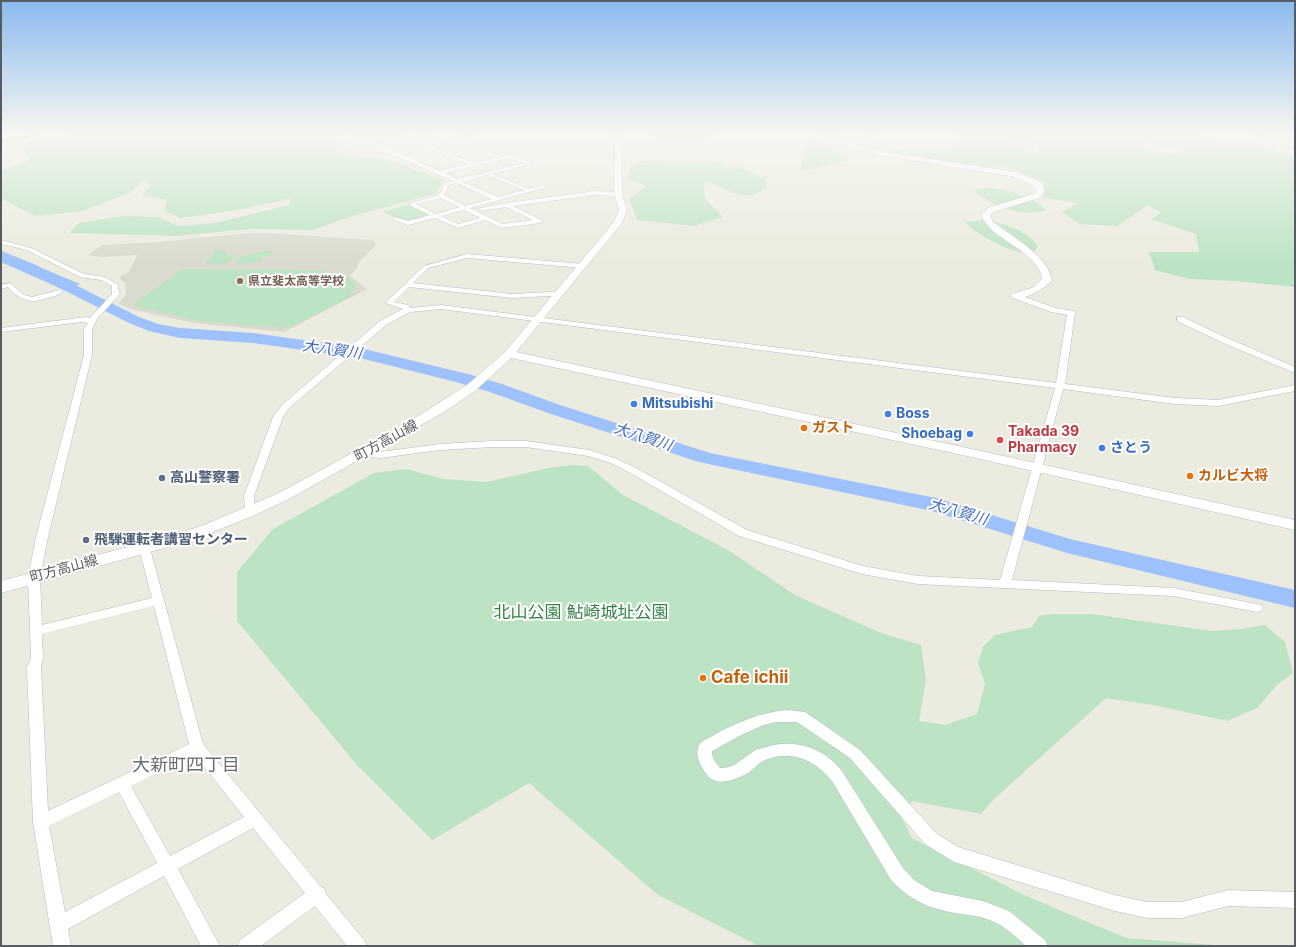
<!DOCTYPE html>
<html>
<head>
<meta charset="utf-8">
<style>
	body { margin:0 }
	#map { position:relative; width:1296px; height:947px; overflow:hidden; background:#ebebdf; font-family:Inter,sans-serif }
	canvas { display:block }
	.frame { position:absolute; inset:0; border:2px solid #585b61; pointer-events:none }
</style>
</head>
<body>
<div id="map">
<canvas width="1296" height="947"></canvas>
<div class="frame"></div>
</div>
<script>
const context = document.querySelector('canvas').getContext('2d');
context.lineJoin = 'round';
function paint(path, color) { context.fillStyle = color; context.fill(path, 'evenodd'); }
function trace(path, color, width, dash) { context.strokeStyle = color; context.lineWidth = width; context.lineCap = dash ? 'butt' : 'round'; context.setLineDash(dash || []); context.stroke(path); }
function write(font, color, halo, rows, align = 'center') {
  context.font = font + ' Inter,"Noto Sans JP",sans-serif'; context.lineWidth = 4; context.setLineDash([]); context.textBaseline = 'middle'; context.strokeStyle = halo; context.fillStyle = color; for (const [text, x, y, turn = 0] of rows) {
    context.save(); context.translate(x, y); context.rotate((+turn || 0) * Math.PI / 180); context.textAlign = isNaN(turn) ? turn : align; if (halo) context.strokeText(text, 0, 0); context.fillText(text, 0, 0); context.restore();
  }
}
paint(new Path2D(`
	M 248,233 L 270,233 L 373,240 L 376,245 L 359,262 L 356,269 L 350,276 L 367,289 L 284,332 L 194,323 L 134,310 L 118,304 L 126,294 L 126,289 L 125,283 L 119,277 L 129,272 L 137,255 L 101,257 L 88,255 L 102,245 L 158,242 Z`), '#dbdace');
paint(new Path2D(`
	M 79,134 L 403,134 L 402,136 L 358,138 L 349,135 L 332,137 L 346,155 L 385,159 L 444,180 L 435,194 L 349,217 L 313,230 L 249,229 L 178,236 L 69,233 L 79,223 L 123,216 L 159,217 L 177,226 L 215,223 L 289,205 L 291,200 L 288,199 L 238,210 L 181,218 L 165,211 L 166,200 L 142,195 L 151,186 L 145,180 L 129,193 L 83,211 L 35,216 L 1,198 L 1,171 L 31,159 L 18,149 L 18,144 Z
	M 648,134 L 718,134 L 700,141 L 659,143 L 656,137 Z
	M 956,134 L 1195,134 L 1230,147 L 1261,146 L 1295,156 L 1295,287 L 1236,281 L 1190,279 L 1155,270 L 1149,252 L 1199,252 L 1196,234 L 1150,219 L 1161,213 L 1148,205 L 1117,226 L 1080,224 L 1062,212 L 1079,203 L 1044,198 L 1045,182 L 1007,167 L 979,167 L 889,154 L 890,149 L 960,147 L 965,141 ZM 1013,140 L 1029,141 L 1037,145 L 1038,153 L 1006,143 ZM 1143,142 L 1159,144 L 1187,152 C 1167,155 1159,156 1142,144 Z
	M 805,139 L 851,159 L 800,172 Z
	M 642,161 L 713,162 L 747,170 L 766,180 L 767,188 L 752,196 L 734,193 L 704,180 L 705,199 L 723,217 L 694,226 L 637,220 L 629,199 L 647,186 L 627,179 L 630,166 Z
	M 985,188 C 1006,189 1031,195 1046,210 C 1022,218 996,207 976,193 L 975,190 Z
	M 408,205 L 431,216 C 408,222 404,223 383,212 Z
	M 984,220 C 999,222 1030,230 1037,246 L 1036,250 C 1032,252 1028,253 1024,253 C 1009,251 974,234 965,222 Z
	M 216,250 L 226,251 L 227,254 L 235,256 L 227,264 L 205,264 Z
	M 261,251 L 274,251 L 270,256 L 264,256 L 259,262 L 238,264 L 236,261 L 241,256 L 252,254 Z
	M 183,269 L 316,270 L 345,276 L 357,285 L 349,292 L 357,294 L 289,328 L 197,321 L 132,305 Z
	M 570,465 L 588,466 L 623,495 L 728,550 L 795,595 L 881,633 L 921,645 L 926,680 L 919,721 L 945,725 L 977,714 L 985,684 L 978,663 L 983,647 L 995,635 L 1032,627 L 1039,616 L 1052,614 L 1092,614 L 1212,631 L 1242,629 L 1265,625 L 1285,642 L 1293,673 L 1278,684 L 1257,708 L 1227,721 L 1154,705 L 1106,698 L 994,799 L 981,814 L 912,801 L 901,816 L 912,838 L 1022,894 L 1097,926 L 1127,938 L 1226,946 L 759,946 L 658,895 L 529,783 L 432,840 L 358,766 L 237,621 L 237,572 L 273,529 L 374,473 L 406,469 L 444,479 L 486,482 L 549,468 Z`), '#bce3c3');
paint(new Path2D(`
	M 1,251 L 80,284 L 62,289 L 1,262 Z`), '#9ec2fd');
trace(new Path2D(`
	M 1,142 L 39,134`), '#9ec2fd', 2);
paint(new Path2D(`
	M 1,251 L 34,264 L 139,317 L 158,324 L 180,328 L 253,333 L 360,348 L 468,374 L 502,384 L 560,405 L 710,453 L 936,498 L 1070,539 L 1295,590 L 1295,608 L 1067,553 L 932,511 L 699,462 L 548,413 L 490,392 L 456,382 L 360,358 L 253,343 L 180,338 L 149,331 L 129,323 L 24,270 L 1,260 Z`), '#9ec2fd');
const street = new Path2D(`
	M 426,134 L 433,134 L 413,139 L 422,143 L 474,134 L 472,135 L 427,145 L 474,163 L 509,155 L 531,162 L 531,164 L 492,174 L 530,189 L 542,185 L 545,187 L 544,188 L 470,208 L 503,224 L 533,220 L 506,207 L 480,211 L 477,209 L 506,203 L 595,191 L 618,192 L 621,194 L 618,196 L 595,195 L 513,206 L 543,221 L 540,223 L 502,228 L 485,220 L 458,228 L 435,218 L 408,225 L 393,220 L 392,219 L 395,217 L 408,221 L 430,215 L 408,204 L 439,195 L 445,183 L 453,181 L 375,147 L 347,152 L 345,151 ZM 408,140 L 468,164 L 440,171 L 381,145 ZM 509,158 L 524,163 L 458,179 L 444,173 ZM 487,175 L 524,190 L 498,197 L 463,182 ZM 457,183 L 492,199 L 465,206 L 444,195 L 449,185 ZM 440,198 L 460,207 L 436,214 L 416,204 ZM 464,210 L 480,218 L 458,224 L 441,216 Z
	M 871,134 L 875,134 L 870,145 L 841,142 L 843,141 L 866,142 Z
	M 1254,134 L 1259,134 L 1269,137 L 1295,134 L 1295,136 L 1273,138 L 1295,145 L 1295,148 Z
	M 1,240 L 31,248 L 84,274 L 105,277 L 117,284 L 120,294 L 97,319 L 92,329 L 92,355 L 48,537 L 40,578 L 42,625 L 152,598 L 139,548 L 141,545 L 149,545 L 203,744 L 321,887 L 324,888 L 326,894 L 364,940 L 367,946 L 347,946 L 315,906 L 261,946 L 237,946 L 240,940 L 305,893 L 253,828 L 178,869 L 220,946 L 201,946 L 164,876 L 68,929 L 71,946 L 53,946 L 33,822 L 27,667 L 31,658 L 28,578 L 36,537 L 84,355 L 84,329 L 88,323 L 82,322 L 1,332 L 1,328 L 86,317 L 90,318 L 112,294 L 112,286 L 101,280 L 80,277 L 27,250 L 1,244 ZM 154,606 L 189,744 L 48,811 L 41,667 L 43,658 L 42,634 ZM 195,755 L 244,817 L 170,856 L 131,786 ZM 119,792 L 157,863 L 65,912 L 49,826 Z
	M 467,254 L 583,264 L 586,266 L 583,268 L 467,258 L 428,268 L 413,283 L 512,294 L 549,292 L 561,293 L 562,295 L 558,297 L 549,296 L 512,298 L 409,287 L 394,302 L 408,305 L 410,308 L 441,305 L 1056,383 L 1067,315 L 1051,312 L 1013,298 L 1013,294 L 1016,294 L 1056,308 L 1074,311 L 1075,313 L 1065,384 L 1175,398 L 1218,400 L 1295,385 L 1295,391 L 1218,406 L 1175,404 L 1063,389 L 1012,580 L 1173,588 L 1257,604 L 1261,605 L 1263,608 L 1261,611 L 1257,612 L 1173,596 L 918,584 L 862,574 L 739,536 L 632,474 L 611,463 L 588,456 L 526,447 L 492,447 L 440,450 L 380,458 L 358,456 L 356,454 L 361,451 L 380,452 L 440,444 L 492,441 L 526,441 L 589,450 L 617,459 L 640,470 L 747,530 L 863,566 L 918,576 L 1000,580 L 1055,388 L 441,309 L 410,312 L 386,325 L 288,409 L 283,417 L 254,496 L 255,512 L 254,514 L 246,514 L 245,512 L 244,496 L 273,417 L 282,405 L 380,321 L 403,309 L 385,303 L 424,266 Z
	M 10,283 L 24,295 L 32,297 L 59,290 L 63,292 C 59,295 53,297 48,298 C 31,304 20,301 8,287 L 1,289 L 1,285 Z
	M 1177,317 L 1183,317 L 1227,338 L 1295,367 L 1295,373 L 1221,342 L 1177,321 Z
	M 788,710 L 805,712 L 860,750 L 937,834 L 958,847 L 1115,895 L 1147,902 L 1182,902 L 1228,890 L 1295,892 L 1295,908 L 1228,906 L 1182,918 L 1147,918 L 1115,911 L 954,862 L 925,844 L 850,758 L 797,722 L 776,722 L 764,725 L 743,734 L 712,751 C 712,758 715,762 720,768 C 735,769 742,758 754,751 C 759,748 764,748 769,746 C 797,739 824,748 842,771 L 903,868 L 914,880 L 932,891 L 983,901 L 1009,911 L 1045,940 L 1048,946 L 1026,946 C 1016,937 1006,927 994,922 C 982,916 968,915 955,913 C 928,908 910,900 891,880 L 832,781 C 816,760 790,749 765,760 C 758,763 754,769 748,773 C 737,779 718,787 708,776 C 702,769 694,755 699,745 C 702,741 709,738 714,735 C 737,722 762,712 788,710 Z`);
const secondary = new Path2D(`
	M 615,134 L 621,134 L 622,194 L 627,210 L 622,223 L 516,352 L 958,446 L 1295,520 L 1295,530 L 958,454 L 511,358 L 475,391 L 444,412 L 289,499 L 255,515 L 190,541 L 1,593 L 1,581 L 180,533 L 204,525 L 279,493 L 407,423 L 467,385 L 505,352 L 614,222 L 619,210 L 614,194 Z
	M 821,134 L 828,134 L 855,145 L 879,151 L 1015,172 L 1037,180 L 1042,184 L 1045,191 L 1039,198 L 994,212 L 990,215 L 993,222 C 1012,236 1048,256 1052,280 C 1045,289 1024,301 1012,298 L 1011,296 L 1012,294 L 1034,287 L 1042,279 C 1038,249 988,240 982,215 L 988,208 L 1033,194 L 1037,191 L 1031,184 L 1011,176 L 879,155 L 851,147 Z`);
trace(street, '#b7b9bf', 1);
trace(secondary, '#babcc3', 1);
paint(street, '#fff');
paint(secondary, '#fff');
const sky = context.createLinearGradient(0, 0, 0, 266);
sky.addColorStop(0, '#8abaf0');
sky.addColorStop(0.5, '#f6f6f1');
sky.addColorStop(1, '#f6f6f100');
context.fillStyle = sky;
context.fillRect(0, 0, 1296, 266);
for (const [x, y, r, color] of [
	[240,281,4,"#8d6e63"],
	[634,404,4,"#3f7fe0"],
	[888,414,4,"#3f7fe0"],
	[804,428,4,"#e8710a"],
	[970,434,4,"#3f7fe0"],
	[1000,440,4,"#e0444e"],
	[1102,448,4,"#3f7fe0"],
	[1190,476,4,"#e8710a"],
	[162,478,4,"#5c6f8a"],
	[86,540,4,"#5c6f8a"],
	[703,678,4,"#e8710a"]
]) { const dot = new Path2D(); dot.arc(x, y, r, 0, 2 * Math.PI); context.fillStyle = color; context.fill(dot); trace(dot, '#fff', 1.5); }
write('bold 12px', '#785e54', '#fff', [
	["県立斐太高等学校",248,281]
], 'left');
write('bold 14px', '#366cbe', '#fff', [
	["Mitsubishi",642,404],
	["Boss",896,414],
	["Shoebag",962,434,"right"],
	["さとう",1110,448]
], 'left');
write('bold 14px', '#c56008', '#fff', [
	["ガスト",812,428],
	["カルビ大将",1198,476]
], 'left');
write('bold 14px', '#be3a42', '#fff', [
	["Takada 39",1008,432],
	["Pharmacy",1008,448]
], 'left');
write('14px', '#585b61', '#fff', [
	["町方高山線",386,441,-29],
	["町方高山線",64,569,-15]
]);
write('bold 14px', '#4e5e75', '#fff', [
	["高山警察署",170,478],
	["飛騨運転者講習センター",94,540]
], 'left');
write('italic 15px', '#4268bf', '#fff', [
	["大八賀川",332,350,8],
	["大八賀川",643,437,18],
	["大八賀川",958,512,16]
]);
write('17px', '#358347', '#fff', [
	["北山公園 鮎崎城址公園",581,613]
]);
write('bold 17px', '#c56008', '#fff', [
	["Cafe ichii",711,678]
], 'left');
write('18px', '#696c73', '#fff', [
	["大新町四丁目",186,766]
]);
</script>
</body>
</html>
